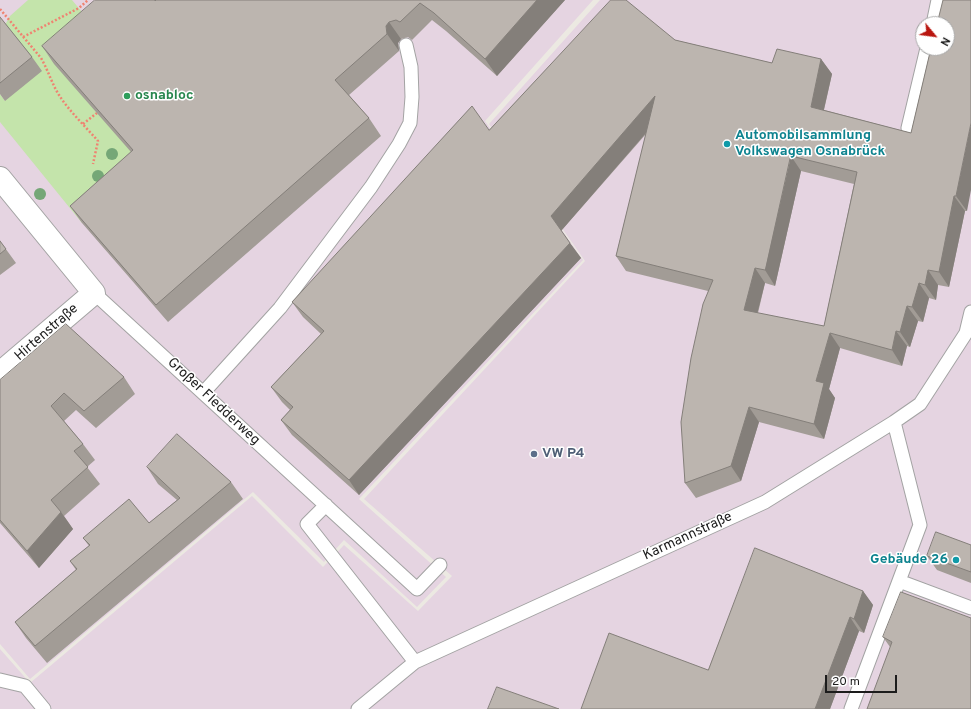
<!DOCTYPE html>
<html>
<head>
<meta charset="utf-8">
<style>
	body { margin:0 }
	#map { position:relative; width:971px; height:709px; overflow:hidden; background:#ece9e2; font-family:Overpass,sans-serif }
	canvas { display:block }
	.north { position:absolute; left:915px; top:16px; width:40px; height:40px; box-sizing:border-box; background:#fff; border:1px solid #a4a4a4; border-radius:50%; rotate:119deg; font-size:11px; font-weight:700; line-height:16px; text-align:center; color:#1c1c1c }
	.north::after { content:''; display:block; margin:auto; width:14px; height:18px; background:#b9160f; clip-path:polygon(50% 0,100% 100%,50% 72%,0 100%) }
	.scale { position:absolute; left:825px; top:675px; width:72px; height:18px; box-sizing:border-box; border:2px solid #1c1c1c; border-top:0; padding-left:5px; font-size:12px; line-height:14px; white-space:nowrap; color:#1c1c1c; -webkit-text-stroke:3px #fff; paint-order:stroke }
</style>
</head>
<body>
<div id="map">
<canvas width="971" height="709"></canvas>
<div class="north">N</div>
<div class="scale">20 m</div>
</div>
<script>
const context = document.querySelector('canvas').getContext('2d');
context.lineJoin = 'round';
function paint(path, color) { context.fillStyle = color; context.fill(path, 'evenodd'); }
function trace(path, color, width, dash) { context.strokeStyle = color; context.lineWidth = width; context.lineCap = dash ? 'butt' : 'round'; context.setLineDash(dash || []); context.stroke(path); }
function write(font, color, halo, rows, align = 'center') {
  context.font = font + ' Overpass,sans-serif'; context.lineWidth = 3; context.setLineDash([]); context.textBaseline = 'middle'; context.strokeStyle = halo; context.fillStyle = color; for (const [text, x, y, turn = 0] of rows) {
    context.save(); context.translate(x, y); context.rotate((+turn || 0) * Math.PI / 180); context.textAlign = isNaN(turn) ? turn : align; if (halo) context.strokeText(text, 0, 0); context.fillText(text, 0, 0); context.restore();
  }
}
paint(new Path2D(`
	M 0,0 L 593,0 L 485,121 L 583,260 L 359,499 L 446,577 L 417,607 L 344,540 L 324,562 L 253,492 L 30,679 L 0,644 Z
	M 600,0 L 971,0 L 971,709 L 0,709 L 0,649 L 30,683 L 252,496 L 323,567 L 344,545 L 418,611 L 452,576 L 364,499 L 585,261 L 489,124 ZM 923,24 L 947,24 L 947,48 L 923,48 Z`), '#e5d4e1');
paint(new Path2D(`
	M 28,0 L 72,0 L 82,12 L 145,167 L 82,223 L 0,122 L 0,94 L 5,101 L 5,25 L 10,16 Z`), '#c4e4ab');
const service = new Path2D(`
	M 933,24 L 938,0
	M 908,128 L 927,48
	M 94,293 L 417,589 L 440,565
	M 203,393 L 280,308 L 371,187 L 399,144 L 410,123 L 412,97 L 411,67 L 406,45
	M 326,505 L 307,524 L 415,662
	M 899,581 L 971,608
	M 0,680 L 25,686 L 44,709
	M 358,709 L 415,662 L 765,502 L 894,422 L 920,404 L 966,333 L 971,312
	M 851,709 L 920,525 L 894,422`);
const minor = new Path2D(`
	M 0,178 L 94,293 L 0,373`);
trace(service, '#a3a3a3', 15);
trace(minor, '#a3a3a3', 24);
trace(new Path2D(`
	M 0,9 L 41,58 C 48,70 52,84 59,95 C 69,111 86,127 98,141 L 93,164
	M 23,37 L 79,8 L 88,0
	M 83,124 L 97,113`), '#ef8371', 2.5, [2, 2]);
trace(service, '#fff', 13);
trace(minor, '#fff', 22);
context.fillStyle = '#75a777';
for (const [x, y] of [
	[112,154],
	[98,176],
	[40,194]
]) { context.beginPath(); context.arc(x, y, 6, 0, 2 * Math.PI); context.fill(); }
paint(new Path2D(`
	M 156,0 L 565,0 L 497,76 L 446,31 L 432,20 L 412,40 L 408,37 L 401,39 L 398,43 L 399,51 L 349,95 L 369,118 L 381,136 L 168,322 L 82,223 L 70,206 L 131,152 L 54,64 L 42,46 Z
	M 0,17 L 32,57 L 42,71 L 5,101 L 0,94 Z
	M 675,40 L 772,63 L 821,59 L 832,74 L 824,110 L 911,133 L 931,48 L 967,211 L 965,211 L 949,287 L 938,285 L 936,300 L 929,298 L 923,322 L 918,321 L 910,347 L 907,346 L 902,366 L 840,348 L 829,389 L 835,398 L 824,439 L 759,422 L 741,481 L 696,498 L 685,483 L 708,291 L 626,271 L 616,256 L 646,134 L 561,231 L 581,258 L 359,495 L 292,435 L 281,420 L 290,410 L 282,402 L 271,387 L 321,334 L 303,317 L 292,302 L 489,130 ZM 801,171 L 854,184 L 824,326 L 758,313 L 765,283 L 775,286 Z
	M 0,241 L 16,263 L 0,275 Z
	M 124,377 L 135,394 L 96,428 L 76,410 L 64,421 L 83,444 L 95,460 L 87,467 L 100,484 L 64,516 L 73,529 L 39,568 L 0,523 L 0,380 Z
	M 147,467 L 231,482 L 243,499 L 47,663 L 26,638 L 15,622 L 76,570 L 70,561 L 89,546 L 83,538 L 149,523 L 177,500 L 158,484 Z
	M 971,545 L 971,583 L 937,570 L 927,556 Z
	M 863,591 L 873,605 L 864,633 L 859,631 L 830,709 L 581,709 L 708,670 Z
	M 971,618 L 890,647 L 883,637 Z`), '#a29c96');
paint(new Path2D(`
	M 537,0 L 565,0 L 497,76 L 485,59 Z
	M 389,22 L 401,39 L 398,43 L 399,51 L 387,34 L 386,26 Z
	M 821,59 L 832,74 L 821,122 L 811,107 Z
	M 655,96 L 665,111 L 561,231 L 551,216 Z
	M 971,123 L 971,190 L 967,211 L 956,196 Z
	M 791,156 L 801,171 L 775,286 L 765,270 Z
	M 954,196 L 965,211 L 949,287 L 939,272 Z
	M 570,243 L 581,258 L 359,495 L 349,480 Z
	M 755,268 L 765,283 L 754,326 L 744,310 Z
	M 928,270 L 938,285 L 936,300 L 925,285 Z
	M 919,283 L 929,298 L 923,322 L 912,307 Z
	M 907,306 L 918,321 L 910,347 L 900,332 Z
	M 896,331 L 907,346 L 902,366 L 892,350 Z
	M 830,333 L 840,348 L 829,389 L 835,398 L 824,439 L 814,424 L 816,381 Z
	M 749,407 L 759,422 L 741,481 L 731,466 Z
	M 61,512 L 73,529 L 39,568 L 27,551 Z
	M 863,591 L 873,605 L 864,633 L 854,619 Z
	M 850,617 L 859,631 L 830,709 L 815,709 Z`), '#847f7a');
const building = new Path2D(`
	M 95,0 L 155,0 L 155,1 L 156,0 L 537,0 L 485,59 L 434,13 L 420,3 L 400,22 L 396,20 L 389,22 L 386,26 L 387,34 L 335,80 L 369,118 L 156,305 L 70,206 L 133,150 L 42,46 Z
	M 611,0 L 626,0 L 675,40 L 772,63 L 777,49 L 821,59 L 811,107 L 911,133 L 931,48 L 947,48 L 947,24 L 937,24 L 943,0 L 971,0 L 971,123 L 956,196 L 954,196 L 939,272 L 928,270 L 925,285 L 919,283 L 912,307 L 907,306 L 900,332 L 896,331 L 892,350 L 830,333 L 816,381 L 824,383 L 814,424 L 749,407 L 731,466 L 685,483 L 681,422 L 691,358 L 703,304 L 713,280 L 616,256 L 655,96 L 551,216 L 570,243 L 349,480 L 281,420 L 293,407 L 271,387 L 324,331 L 292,302 L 472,106 L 489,130 ZM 791,156 L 857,172 L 824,326 L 744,310 L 755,268 L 765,270 Z
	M 0,17 L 32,57 L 0,83 Z
	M 0,241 L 6,249 L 0,254 Z
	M 66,324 L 124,377 L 84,411 L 64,393 L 51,406 L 83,444 L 74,451 L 88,467 L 51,500 L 61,512 L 27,551 L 0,520 L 0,380 Z
	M 177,434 L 231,482 L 35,646 L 15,622 L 77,569 L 70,561 L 90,545 L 83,538 L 129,499 L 149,523 L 180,498 L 147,467 Z
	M 936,532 L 971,545 L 971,572 L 927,556 Z
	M 755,548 L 863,591 L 854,619 L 850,617 L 815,709 L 581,709 L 609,633 L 708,670 Z
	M 901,592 L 971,618 L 971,709 L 867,709 L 892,642 L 883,637 Z
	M 497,687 L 559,709 L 488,709 Z`);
paint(building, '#bcb5af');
trace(building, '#847f7a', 1);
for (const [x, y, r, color] of [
	[127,96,4,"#2e9e5b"],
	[727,144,4,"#0f9aa8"],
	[534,454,4,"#5c6f8a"],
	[956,560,4,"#0f9aa8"]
]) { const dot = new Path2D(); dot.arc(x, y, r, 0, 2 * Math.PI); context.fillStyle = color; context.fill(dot); trace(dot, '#fff', 1.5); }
write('bold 14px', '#27864d', '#fff', [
	["osnabloc",135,96]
], 'left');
write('bold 14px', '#0d838f', '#fff', [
	["Automobilsammlung",735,136],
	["Volkswagen Osnabrück",735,152],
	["Gebäude 26",948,560,"right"]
], 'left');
write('14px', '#1c1c1c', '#fff', [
	["Hirtenstraße",47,333,-41],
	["Großer Fledderweg",213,402,43],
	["Karmannstraße",688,537,-25]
]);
write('bold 14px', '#4e5e75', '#fff', [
	["VW P4",542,454]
], 'left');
</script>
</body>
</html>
